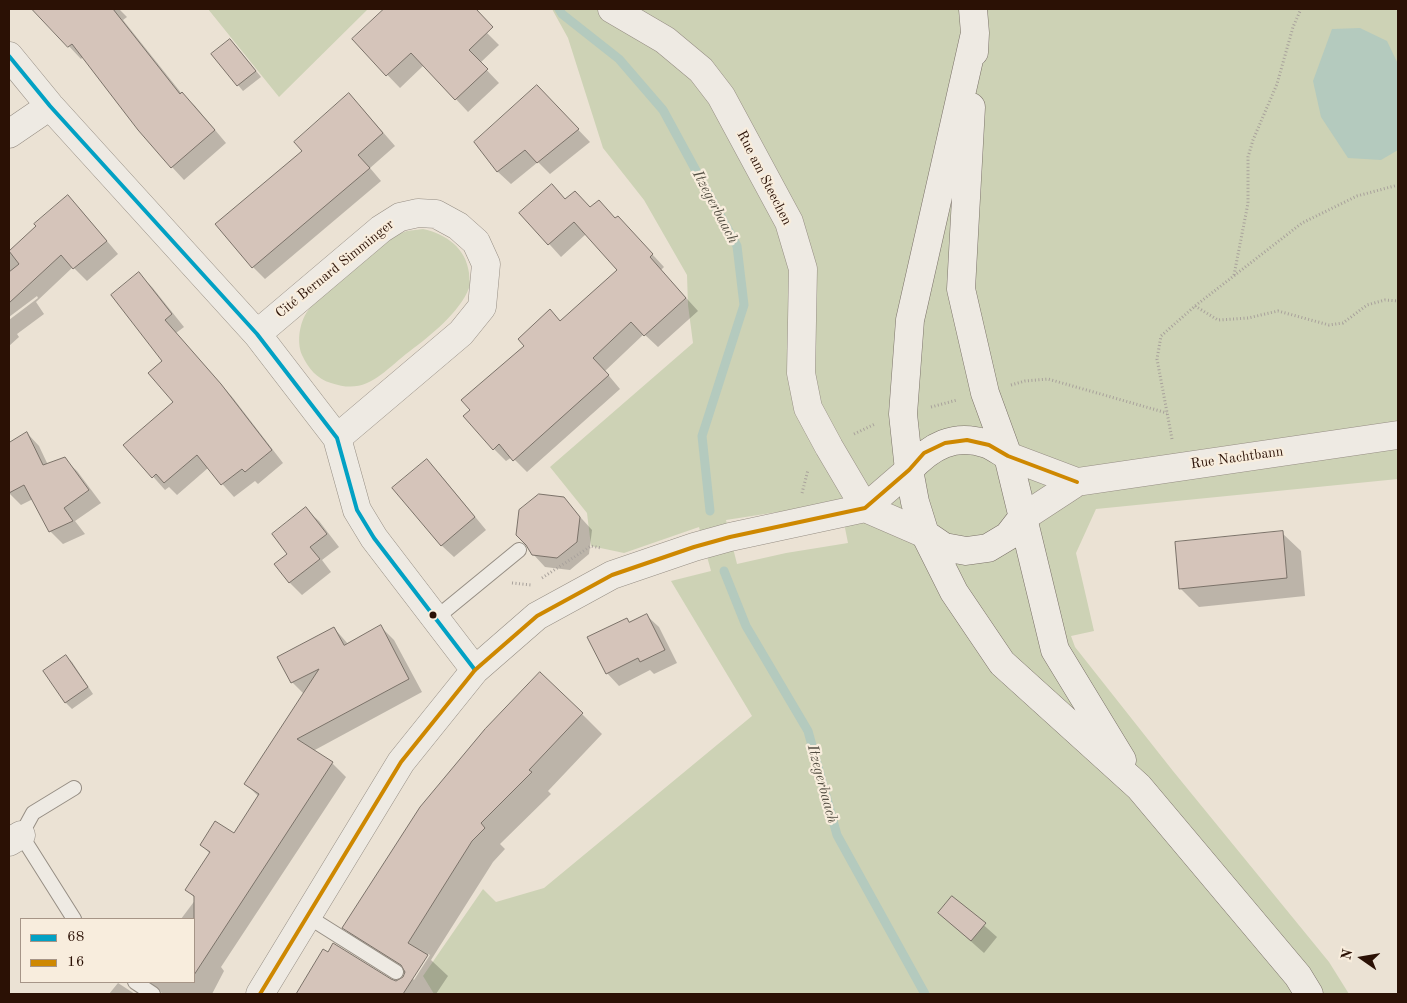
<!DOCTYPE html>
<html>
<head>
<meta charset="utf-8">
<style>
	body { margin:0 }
	#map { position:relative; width:1407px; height:1003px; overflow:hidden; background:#ebe2d4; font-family:"Old Standard TT",serif }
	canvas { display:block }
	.frame { position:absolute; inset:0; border:10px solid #2b1105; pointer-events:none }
	.legend { position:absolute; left:20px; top:918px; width:175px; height:65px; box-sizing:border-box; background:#f8eddd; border:1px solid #a69587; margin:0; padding:6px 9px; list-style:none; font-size:15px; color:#2b1105 }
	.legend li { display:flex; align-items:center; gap:10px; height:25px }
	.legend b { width:25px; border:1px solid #a69587 }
	.north { position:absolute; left:1337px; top:933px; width:50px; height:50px; -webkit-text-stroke:4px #f8eddd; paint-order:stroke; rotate:283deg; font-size:14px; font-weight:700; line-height:20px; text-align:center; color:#2b1105 }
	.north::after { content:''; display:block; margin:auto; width:18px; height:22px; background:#2b1105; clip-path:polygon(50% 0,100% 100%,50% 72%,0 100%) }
</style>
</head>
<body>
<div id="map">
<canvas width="1407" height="1003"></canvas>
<div class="frame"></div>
<ul class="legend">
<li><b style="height:6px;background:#02a1c4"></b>68</li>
<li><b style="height:6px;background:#ce8801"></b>16</li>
</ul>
<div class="north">N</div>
</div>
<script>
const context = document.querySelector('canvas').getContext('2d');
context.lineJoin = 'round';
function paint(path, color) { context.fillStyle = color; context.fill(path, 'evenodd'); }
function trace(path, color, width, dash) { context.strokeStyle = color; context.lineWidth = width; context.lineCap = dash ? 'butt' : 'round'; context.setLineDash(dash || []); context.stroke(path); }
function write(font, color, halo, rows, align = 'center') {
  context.font = font + ' "Old Standard TT",serif'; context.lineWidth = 4.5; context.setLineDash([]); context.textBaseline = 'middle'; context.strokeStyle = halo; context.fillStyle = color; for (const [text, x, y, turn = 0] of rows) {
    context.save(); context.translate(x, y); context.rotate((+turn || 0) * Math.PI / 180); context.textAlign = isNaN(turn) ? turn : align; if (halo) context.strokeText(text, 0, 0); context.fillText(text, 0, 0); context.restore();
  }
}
paint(new Path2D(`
	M 208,9 L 368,9 L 279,97 Z
	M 552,9 L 1398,9 L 1398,479 L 1096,509 L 1076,553 L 1094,631 L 1071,636 L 1075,647 L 1173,771 L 1329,962 L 1349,994 L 434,994 L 423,976 L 483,889 L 496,902 L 544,888 L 752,716 L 671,581 L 711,571 L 699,527 L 624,553 L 591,546 L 587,513 L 550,467 L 693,343 L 688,305 L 687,275 L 644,200 L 603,148 L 568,38 ZM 797,509 L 842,513 L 848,543 L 786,553 L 737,564 L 726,520 Z
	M 423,229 C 446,234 466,248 469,273 C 469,278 471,284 469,288 C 460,312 430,336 410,351 C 383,371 368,396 331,383 C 317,379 308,368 302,355 C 296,341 300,319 310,308 C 316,300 325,294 333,288 C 353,270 373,253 393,236 L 407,231 Z`), '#cdd2b5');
paint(new Path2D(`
	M 1360,28 L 1387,41 L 1398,64 L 1398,150 L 1381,160 L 1348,158 L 1321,117 L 1313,81 L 1332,29 Z`), '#b4cabe');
paint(new Path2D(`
	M 34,9 L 119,9 L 127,17 L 123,20 L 182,94 L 195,106 L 226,143 L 184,180 L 172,167 L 83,57 L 81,59 Z
	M 386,9 L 463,9 L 499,45 L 480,63 L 499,83 L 468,112 L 424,65 L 400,88 L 353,39 Z
	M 236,46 L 261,77 L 243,91 L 238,85 Z
	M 549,99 L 590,142 L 550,174 L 538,162 L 511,184 L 498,172 L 476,143 Z
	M 361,107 L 395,146 L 370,168 L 381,181 L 265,279 L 253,267 Z
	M 566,200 L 591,208 L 616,219 L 618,217 L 664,267 L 661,270 L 698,311 L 658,347 L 644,334 L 605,371 L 620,389 L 527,472 L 512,457 L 506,461 L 494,449 L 472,410 L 525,346 L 550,311 L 561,322 L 618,270 L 586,234 L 561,257 L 521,213 Z
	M 80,209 L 118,254 L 87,281 L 73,267 L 36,302 L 44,314 L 17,334 L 19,337 L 9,346 L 9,320 L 38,298 L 37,296 L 9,317 L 9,253 L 38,226 Z
	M 139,274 L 152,287 L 184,327 L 176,333 L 233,398 L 283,463 L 258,484 L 255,481 L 234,497 L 208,468 L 177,495 L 169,487 L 165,490 L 125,445 L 175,402 Z
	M 27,433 L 39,446 L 48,465 L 64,459 L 77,471 L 101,503 L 75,521 L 85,534 L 63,544 L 50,531 L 33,499 L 21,505 L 9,493 L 9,444 Z
	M 439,473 L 486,530 L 454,557 L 441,545 Z
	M 563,498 L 592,530 L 589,554 L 570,570 L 545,567 L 533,554 Z
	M 306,509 L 319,521 L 339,547 L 322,560 L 331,572 L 302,595 L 290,583 L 276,564 L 289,554 Z
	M 1282,533 L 1301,551 L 1305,596 L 1199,607 L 1180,588 Z
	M 646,615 L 659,627 L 677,663 L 654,674 L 650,670 L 619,686 L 607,673 L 626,619 L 630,623 Z
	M 381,627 L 394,640 L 422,692 L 313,751 L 332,763 L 346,777 L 221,967 L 224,971 L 212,994 L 163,994 L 149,982 L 194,982 L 194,919 L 181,919 L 196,899 L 187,890 L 210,854 L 202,845 L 234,835 L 259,797 L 245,783 L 304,694 L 292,682 L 334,628 L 348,644 Z
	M 66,656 L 72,662 L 93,694 L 72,709 L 66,703 L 45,671 Z
	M 582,714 L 602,734 L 548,791 L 551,794 L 500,844 L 505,849 L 493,862 L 431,960 L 448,976 L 436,994 L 298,994 L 324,951 L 391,981 L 396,982 L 404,978 L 405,974 L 364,948 L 344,928 ZM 428,954 L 430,955 L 414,980 L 412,978 Z
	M 952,897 L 997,937 L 984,953 L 939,913 Z
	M 118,983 L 135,994 L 109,994 Z`), '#0003');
trace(new Path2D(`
	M 559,9 L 562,14 L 619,59 L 663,110 L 737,246 L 744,305 L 702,436 L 710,511
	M 724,571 L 746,626 L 808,731 L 837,835 L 925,994`), '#b4cabe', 9);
const building = new Path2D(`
	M 32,9 L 113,9 L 180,94 L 182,92 L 215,130 L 171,168 L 138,130 L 72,44 L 68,47 Z
	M 384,9 L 476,9 L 493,27 L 469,50 L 488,69 L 455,100 L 411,53 L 386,76 L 352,39 Z
	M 230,39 L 256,71 L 237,86 L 211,54 Z
	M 537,85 L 579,129 L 537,163 L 525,150 L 497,172 L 474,142 Z
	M 349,93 L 383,133 L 358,155 L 370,168 L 252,268 L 215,224 L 302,151 L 294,142 Z
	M 552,184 L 565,199 L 575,191 L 590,207 L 599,200 L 615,218 L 618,216 L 653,254 L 650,257 L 686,298 L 644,336 L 631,322 L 593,358 L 609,375 L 513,461 L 499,444 L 493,450 L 463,416 L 470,410 L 461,400 L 524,346 L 518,339 L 550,309 L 560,321 L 617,270 L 574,222 L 548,245 L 519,213 Z
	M 68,195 L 107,241 L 73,269 L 61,255 L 9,303 L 9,272 L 19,264 L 9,251 L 36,226 L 34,224 Z
	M 139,272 L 172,314 L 165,320 L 221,384 L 272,450 L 245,472 L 242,469 L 221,485 L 197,455 L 164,483 L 156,474 L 152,478 L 123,445 L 173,402 L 148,373 L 162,361 L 111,295 Z
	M 27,432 L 43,465 L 65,457 L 89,490 L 64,508 L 73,521 L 49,532 L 24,485 L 9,493 L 9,443 Z
	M 427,459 L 475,517 L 441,546 L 392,488 Z
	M 539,494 L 564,497 L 580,517 L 577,542 L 557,558 L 532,555 L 526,545 L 516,535 L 519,510 Z
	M 306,507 L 327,534 L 310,547 L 320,559 L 289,583 L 274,564 L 287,554 L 272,534 Z
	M 1283,531 L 1287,578 L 1179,589 L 1175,542 Z
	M 647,614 L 665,650 L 640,662 L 638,658 L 606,674 L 587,637 L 627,618 L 629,622 Z
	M 381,625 L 409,679 L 297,739 L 333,762 L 194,975 L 194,896 L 185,890 L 210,852 L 200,845 L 215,821 L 234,833 L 259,794 L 244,784 L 319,669 L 291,683 L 277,657 L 334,627 L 344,645 Z
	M 66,655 L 88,687 L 65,703 L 43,671 Z
	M 540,672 L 583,713 L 529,770 L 532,772 L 481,823 L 485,828 L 472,841 L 408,943 L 428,955 L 403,994 L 296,994 L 323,949 L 328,952 L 333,943 L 391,979 L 396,981 L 403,977 L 405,972 L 401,965 L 342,928 L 420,807 L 485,729 Z
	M 952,896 L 986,923 L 971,941 L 938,913 Z`);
paint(building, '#d5c4ba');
trace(building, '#7b7269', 1);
const service = new Path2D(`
	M 436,618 L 519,550
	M 307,916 L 396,972
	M 74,919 L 21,835 L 33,813 L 74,788
	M 135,982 L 153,994`);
const minor = new Path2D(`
	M 612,9 L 665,40 L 701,70 L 721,96 L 789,222 L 803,269 L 801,373 L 808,408 L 829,447 L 865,508
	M 9,56 L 50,106 L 257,334 L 337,438 L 357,510 L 374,538 L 475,670
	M 9,134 L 50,106
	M 257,334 L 381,229 L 400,217 L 418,213 L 436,214 L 458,226 L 476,242 L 486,264 L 482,307 L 461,333 L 337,438
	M 1008,456 L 1077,482
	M 865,508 L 925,534
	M 1022,518 L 1077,482 L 1398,435
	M 9,842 L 21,835
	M 260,994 L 401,762 L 475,670 L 537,616 L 612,575 L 694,547 L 730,537 L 865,508 L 909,470`);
const secondary = new Path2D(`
	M 973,9 L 975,33 L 974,52
	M 975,33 L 910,320 L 903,414 L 909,470 L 915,502 L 925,534 L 954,592 L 1002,663 L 1139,787 L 1298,976 L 1309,994
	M 971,107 L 961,289 L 985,393 L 1008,456 L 1055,650 L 1122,760
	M 909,470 C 931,446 954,433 987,444 C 994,447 1001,452 1008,456
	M 925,534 L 944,547 L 966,551 L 988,548 L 1008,536 L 1022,518`);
trace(service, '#968e84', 16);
trace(minor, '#968e84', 29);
trace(secondary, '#7b7269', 29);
trace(new Path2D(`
	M 1234,275 L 1248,203 L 1248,157 L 1253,140 L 1277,84 L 1293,27 L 1301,9
	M 1195,306 L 1218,320 L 1248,318 L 1278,311 L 1329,325 L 1343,323 L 1367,305 L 1385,300 L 1398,301
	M 1011,385 L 1025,381 L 1048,379 L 1167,413
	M 931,407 L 957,400
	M 854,434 L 875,424
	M 1172,439 L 1157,359 L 1161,336 L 1195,306 L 1302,223 L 1357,196 L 1398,185
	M 802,493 L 808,470
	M 542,578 L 591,546 L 601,548
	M 512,583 L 531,585`), '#a8a19b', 3, [1, 2.5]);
trace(service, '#eeeae3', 14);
trace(minor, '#eeeae3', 28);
trace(secondary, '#eeeae3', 28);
trace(new Path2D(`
	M 9,56 L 50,106 L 257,334 L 337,438 L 357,510 L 374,538 L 475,670`), '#02a1c4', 4);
trace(new Path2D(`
	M 260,994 L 401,762 L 475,670 L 537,616 L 612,575 L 694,547 L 730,537 L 865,508 L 909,470 L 924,453 L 945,443 L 967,440 L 989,445 L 1008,456 L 1077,482`), '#ce8801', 4);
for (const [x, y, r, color] of [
	[433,615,4.5,"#2b1105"]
]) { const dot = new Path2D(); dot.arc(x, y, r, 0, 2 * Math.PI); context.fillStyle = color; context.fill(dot); trace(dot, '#f8eddd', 2); }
write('14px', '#2b1105', '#f8eddd', [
	["Rue am Steechen",764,178,63],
	["Cité Bernard Simminger",335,269,-39],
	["Rue Nachtbann",1237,458,-8]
]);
write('italic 15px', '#534e42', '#f8eddd', [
	["Itzegerbaach",715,207,62],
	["Itzegerbaach",822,784,75]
]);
</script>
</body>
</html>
